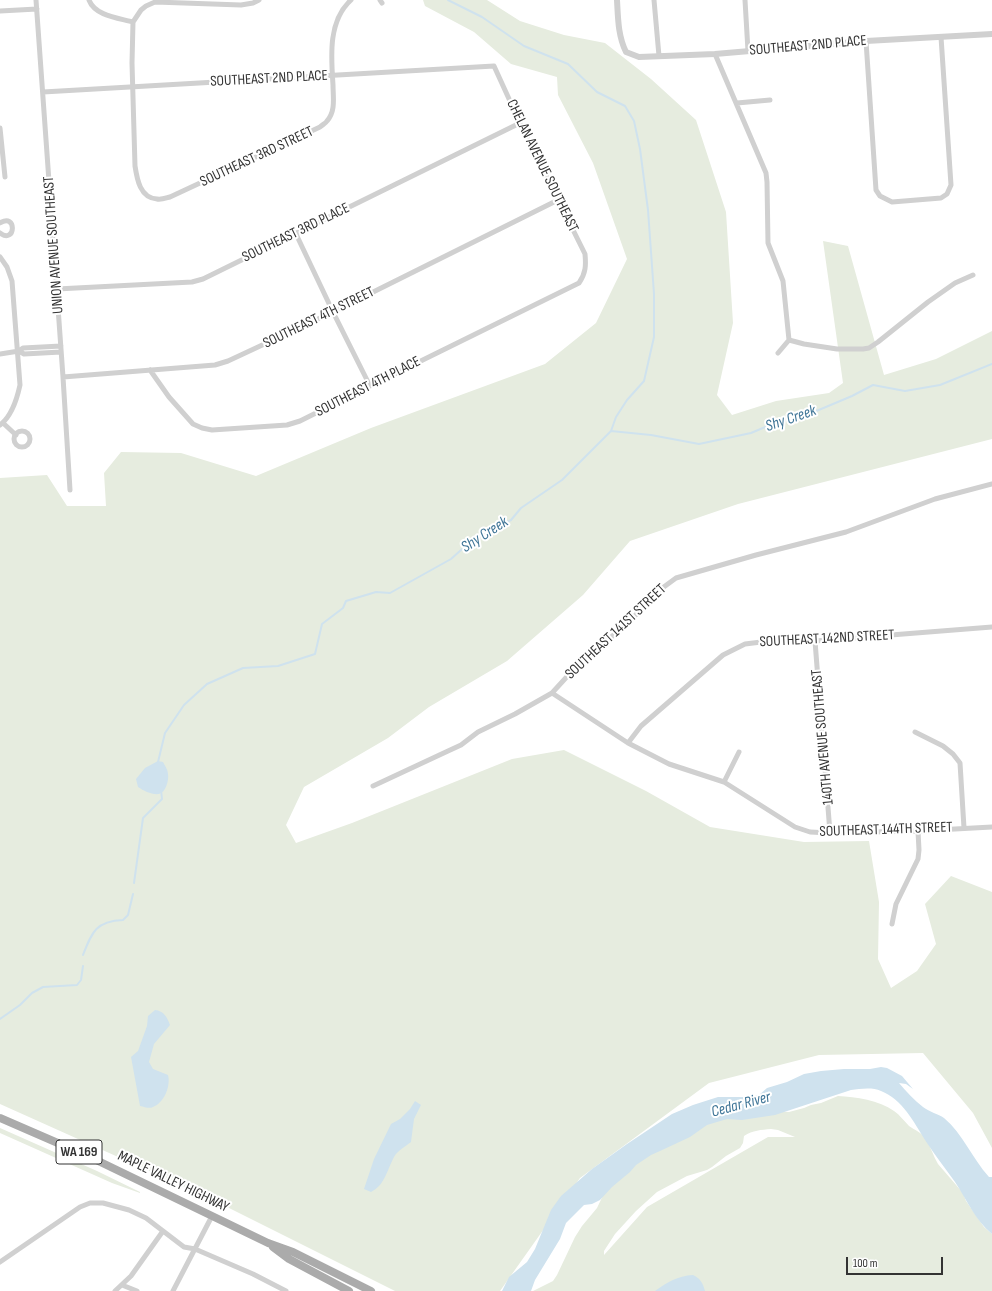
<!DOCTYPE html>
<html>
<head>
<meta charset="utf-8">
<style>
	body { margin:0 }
	#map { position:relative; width:992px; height:1291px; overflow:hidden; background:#fff; font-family:"Sofia Sans Condensed",sans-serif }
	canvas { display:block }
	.scale { position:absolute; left:846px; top:1257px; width:97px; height:18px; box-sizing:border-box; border:2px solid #333; border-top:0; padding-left:5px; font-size:12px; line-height:14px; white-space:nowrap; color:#333; -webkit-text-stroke:3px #fff; paint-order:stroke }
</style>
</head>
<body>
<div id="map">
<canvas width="992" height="1291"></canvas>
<div class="scale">100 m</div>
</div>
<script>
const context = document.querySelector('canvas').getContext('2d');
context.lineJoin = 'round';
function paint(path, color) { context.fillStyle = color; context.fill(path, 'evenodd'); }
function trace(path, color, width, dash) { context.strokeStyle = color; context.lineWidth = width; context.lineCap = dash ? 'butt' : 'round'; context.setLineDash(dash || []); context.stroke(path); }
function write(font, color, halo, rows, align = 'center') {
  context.font = font + ' "Sofia Sans Condensed",sans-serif'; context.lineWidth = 4; context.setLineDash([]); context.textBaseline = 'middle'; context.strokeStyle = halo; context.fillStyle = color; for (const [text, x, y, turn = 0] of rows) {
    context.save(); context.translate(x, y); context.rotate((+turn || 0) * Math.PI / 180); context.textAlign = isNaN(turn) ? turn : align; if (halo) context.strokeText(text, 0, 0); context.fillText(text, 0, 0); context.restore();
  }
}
paint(new Path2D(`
	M 423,0 L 487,0 L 520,21 L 564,35 L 605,43 L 651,79 L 696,120 L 726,212 L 733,323 L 717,395 L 732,415 L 776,401 L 829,393 L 843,383 L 823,241 L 848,246 L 884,375 L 936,359 L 992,331 L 992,439 L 738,504 L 630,541 L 583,595 L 507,661 L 429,707 L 388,738 L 304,787 L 286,825 L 296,843 L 352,823 L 512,759 L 564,750 L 646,791 L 710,827 L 804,842 L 869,841 L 879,902 L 878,959 L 891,988 L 917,971 L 936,944 L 925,904 L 951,876 L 992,892 L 992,1148 L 973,1113 L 923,1053 L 819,1055 L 709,1083 L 580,1178 L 500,1291 L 395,1291 L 205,1196 L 0,1104 L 0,478 L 47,475 L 67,506 L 106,506 L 104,473 L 121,452 L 181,453 L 256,476 L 371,428 L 545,364 L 596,323 L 627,259 L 593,163 L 558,95 L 557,77 L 511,64 L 474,32 L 425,6 Z
	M 838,1096 C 856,1097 879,1100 894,1111 C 900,1115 904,1121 909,1126 C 915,1130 922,1133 926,1139 C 931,1147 933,1156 938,1164 L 963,1193 L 966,1201 L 984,1227 L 992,1234 L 992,1291 L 533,1291 L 553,1281 L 557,1275 L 575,1237 L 582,1226 L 597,1208 L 608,1185 L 693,1122 L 775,1111 L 789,1112 L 804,1108 L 811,1105 L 821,1103 ZM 771,1129 L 778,1130 L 795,1137 L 768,1137 L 647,1207 L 604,1255 L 604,1251 L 615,1234 L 636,1211 L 657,1192 L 687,1176 L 707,1170 L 712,1167 L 726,1156 L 740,1148 L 743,1143 L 744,1136 C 753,1130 761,1130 771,1129 Z
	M 0,1128 L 97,1171 L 140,1192 L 140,1193 L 112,1183 L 0,1133 Z`), '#e6ecdf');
paint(new Path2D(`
	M 158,761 L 163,762 C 165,766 168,770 168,774 C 169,780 166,792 159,794 C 152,795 144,791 138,787 L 136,779 L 145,768 Z
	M 155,1010 C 164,1011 167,1017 170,1025 L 154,1044 L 149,1062 L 153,1069 L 168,1075 C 171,1086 164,1103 153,1107 C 149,1109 145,1107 140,1106 L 131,1057 L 138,1051 L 147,1026 L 148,1016 Z
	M 881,1067 L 887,1068 L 902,1076 L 913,1089 L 906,1084 L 899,1083 C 906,1091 914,1100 923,1107 C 928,1111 940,1115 944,1118 C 963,1134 972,1158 989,1177 L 992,1177 L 992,1234 C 975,1220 967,1200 955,1182 C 945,1168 934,1154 925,1140 C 914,1122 902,1099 881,1091 C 872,1087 860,1089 851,1090 L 775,1115 L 742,1120 L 727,1119 L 707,1125 L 690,1137 L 660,1151 L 651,1155 L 636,1165 L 630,1172 L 612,1187 L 600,1200 L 592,1204 L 584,1205 L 566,1223 L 560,1239 L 535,1280 L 531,1291 L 502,1291 L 509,1277 L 527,1262 L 535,1249 L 551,1210 L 561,1196 L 592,1169 L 627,1144 L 672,1114 L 693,1105 L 718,1097 L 747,1097 L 759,1095 L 767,1088 L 787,1082 L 804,1074 L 821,1071 L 844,1069 L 870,1069 Z
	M 415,1101 L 421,1105 L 414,1119 L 411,1142 C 406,1146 397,1151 394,1157 C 387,1170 385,1185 371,1192 L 364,1189 L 374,1159 L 391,1124 L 400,1119 L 410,1109 Z
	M 693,1275 C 700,1278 703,1283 705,1291 L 655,1291 C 668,1282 677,1276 693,1275 Z`), '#cfe2ee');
trace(new Path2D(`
	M 448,0 L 482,17 L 524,46 L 568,64 L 597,92 L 625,106 L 634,121 L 640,149 L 648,210 L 654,294 L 654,337 L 644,381 L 627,400 L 616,417 L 611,431
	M 158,762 L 165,733 L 184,705 L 207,684 L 243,668 L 278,666 L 315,654 L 322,624 L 343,608 L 346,601 L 376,592 L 390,593 L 451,559 L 471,541 L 511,520 L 521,508 L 562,480 L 611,431 L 651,435 L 699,444 L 751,433 L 770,425 L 814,412 L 852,396 L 873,385 L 905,391 L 940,385 L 992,364
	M 134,883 L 143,818 L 162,799 L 161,790
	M 83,955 C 92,932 96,921 123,920 L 128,915 L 133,894
	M 0,1019 L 20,1005 L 32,993 L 43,987 L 77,985 L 81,980 L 83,966`), '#cfe2ee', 2);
trace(new Path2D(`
	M 36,0 L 63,377 L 70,490
	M 89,0 C 95,16 119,18 133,22
	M 259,0 L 253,3 L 241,5 L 155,2 L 146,6 L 141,10 L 133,22 L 132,63 L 135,166 C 137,179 140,198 157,199 C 161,200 166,198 170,197 L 320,127 C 322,125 326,123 327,121 C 336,111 333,97 333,85 C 331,56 328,21 351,0
	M 380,0 L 382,3
	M 654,0 L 659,56
	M 745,0 L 748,51
	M 0,11 L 37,9
	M 866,41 L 876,190 L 880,196 L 892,202 L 941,198 L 947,194 L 951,185 L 941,37
	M 715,54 L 766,173 L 767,182 L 768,243 L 783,281 L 789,340 L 778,353
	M 43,92 L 494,66 L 520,123 L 585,254 C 586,265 586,273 579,283 L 370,386 L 300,421 L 287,425 L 212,430 L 202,428 L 193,424 L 169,397 L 150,370
	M 737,103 L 770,100
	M 0,128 L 5,177
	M 0,223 C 17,212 16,245 0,233
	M 296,234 L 333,312 L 370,386
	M 0,257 L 7,267 L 12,281 L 20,385 C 17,399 12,416 0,425
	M 57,289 L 192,282 L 203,279 L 520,123
	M 789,340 L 804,344 L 837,349 L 863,349 L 869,348 L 878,342 L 928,302 L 955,283 L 973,275
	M 61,346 L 23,348 L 19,351 L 24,354 L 61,352
	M 0,354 L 19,351
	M 63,377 L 215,365 L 228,361 L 333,312 L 558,200
	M 3,423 L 16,435
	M14 439a8 8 0 1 1 16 0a8 8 0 1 1-16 0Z
	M 815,641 L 830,833
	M 552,693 L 628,743 L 669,764 L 724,782 L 795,827 L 810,832 L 830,833 L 918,831 L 992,827
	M 915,732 L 943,746 L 953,754 L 960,763 L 964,828
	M 628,743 L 641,726 L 723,655 L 745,644 L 794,638 L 815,641 L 992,627
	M 724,782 L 739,752
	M 373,786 L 448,751 L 461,745 L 478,732 L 515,714 L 552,693 L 573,670 L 630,621 L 657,592 L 676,578 L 756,555 L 846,532 L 935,499 L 992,484
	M 892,924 L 896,904 L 918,859 L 919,850 L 918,831
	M 0,1262 L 80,1207 L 90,1203 L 103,1203 L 129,1210 L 146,1218 L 184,1247 L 195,1249 L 253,1274 L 286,1291
	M 122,1285 L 137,1291
	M 115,1291 L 131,1276 L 163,1231
	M 173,1291 L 212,1216`), '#d0d0d0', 5);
trace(new Path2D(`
	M 617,0 C 618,18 618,36 626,52 L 639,57 L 715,54 L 866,41 L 992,34`), '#d0d0d0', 6);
trace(new Path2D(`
	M 0,1118 L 90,1157 L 268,1243 L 293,1252 L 371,1291
	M 273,1247 L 289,1259 L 349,1291`), '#ababab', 8);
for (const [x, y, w] of [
	[79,1152,46]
]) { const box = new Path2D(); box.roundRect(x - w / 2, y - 12, w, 24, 3); context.fillStyle = '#fff'; context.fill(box); trace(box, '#333', 1); }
write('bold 14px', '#333', null, [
	["WA 169",79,1152]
]);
write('15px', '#333', '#fff', [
	["SOUTHEAST 2ND PLACE",808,46,-5],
	["SOUTHEAST 2ND PLACE",269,79,-3],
	["SOUTHEAST 3RD STREET",257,157,-25],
	["CHELAN AVENUE SOUTHEAST",542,166,64],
	["SOUTHEAST 3RD PLACE",296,233,-26],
	["UNION AVENUE SOUTHEAST",54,245,-94],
	["SOUTHEAST 4TH STREET",319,318,-26],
	["SOUTHEAST 4TH PLACE",368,387,-27],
	["SOUTHEAST 141ST STREET",616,632,-43],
	["SOUTHEAST 142ND STREET",827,639,-3],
	["140TH AVENUE SOUTHEAST",823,737,-95],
	["SOUTHEAST 144TH STREET",886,830,-2],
	["MAPLE VALLEY HIGHWAY",173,1182,26]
]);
write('italic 16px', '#3f7597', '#fff', [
	["Shy Creek",791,419,-19],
	["Shy Creek",485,535,-33],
	["Cedar River",741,1105,-15]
]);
</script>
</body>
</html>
